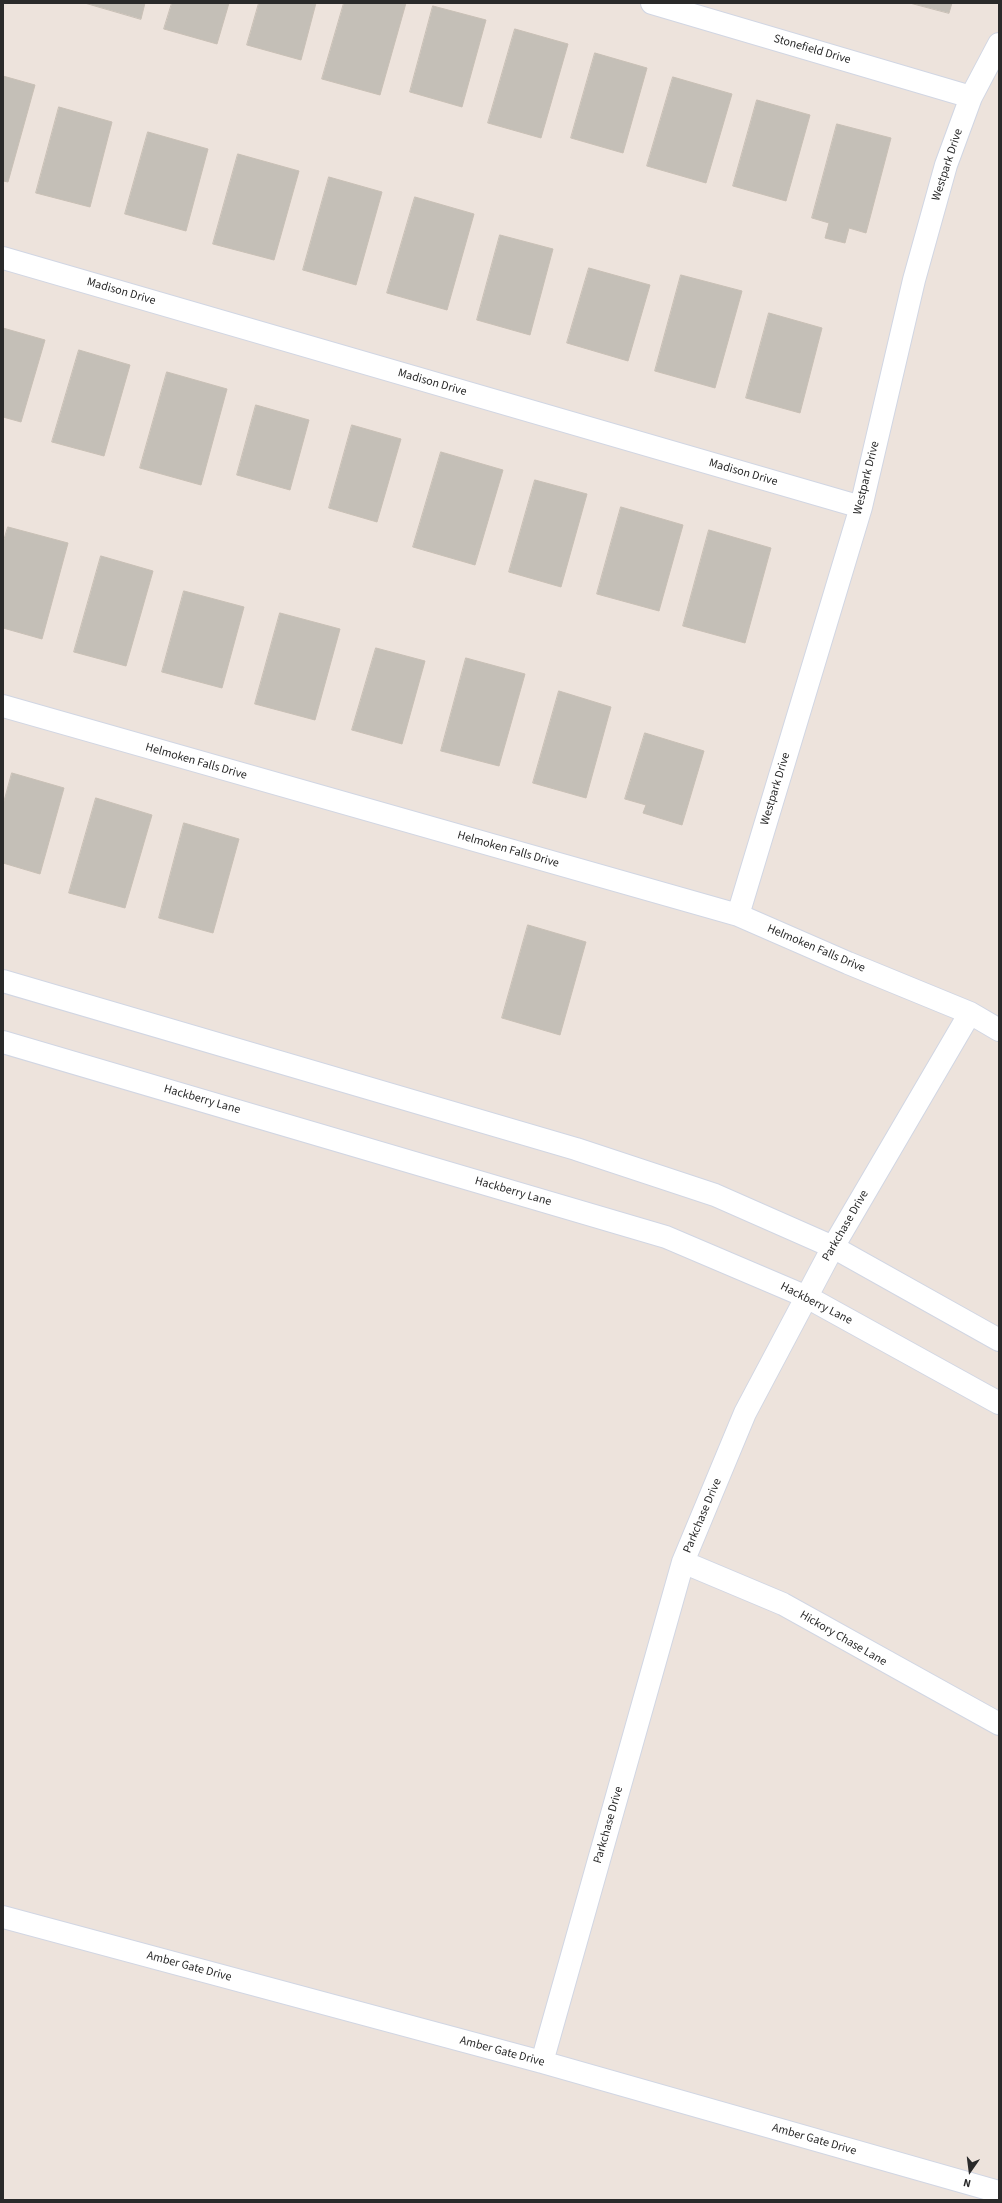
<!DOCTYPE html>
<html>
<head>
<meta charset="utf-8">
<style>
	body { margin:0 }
	#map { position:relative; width:1002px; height:2203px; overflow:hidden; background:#ede3dc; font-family:"Source Sans 3",sans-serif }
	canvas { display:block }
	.frame { position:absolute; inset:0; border:4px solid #2a2a2a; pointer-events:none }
	.north { position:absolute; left:950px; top:2151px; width:40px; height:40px; -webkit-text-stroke:3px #fff; paint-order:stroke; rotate:194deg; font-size:11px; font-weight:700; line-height:16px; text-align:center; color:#2a2a2a }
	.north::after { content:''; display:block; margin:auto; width:14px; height:18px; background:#2a2a2a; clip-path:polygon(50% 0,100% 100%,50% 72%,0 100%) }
</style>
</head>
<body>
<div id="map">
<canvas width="1002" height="2203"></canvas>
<div class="frame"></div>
<div class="north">N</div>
</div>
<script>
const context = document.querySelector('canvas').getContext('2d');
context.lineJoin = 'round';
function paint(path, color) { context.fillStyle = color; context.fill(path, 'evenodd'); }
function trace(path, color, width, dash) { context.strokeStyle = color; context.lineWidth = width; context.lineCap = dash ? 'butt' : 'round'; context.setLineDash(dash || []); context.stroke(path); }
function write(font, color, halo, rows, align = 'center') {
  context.font = font + ' "Source Sans 3",sans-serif'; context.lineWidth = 3; context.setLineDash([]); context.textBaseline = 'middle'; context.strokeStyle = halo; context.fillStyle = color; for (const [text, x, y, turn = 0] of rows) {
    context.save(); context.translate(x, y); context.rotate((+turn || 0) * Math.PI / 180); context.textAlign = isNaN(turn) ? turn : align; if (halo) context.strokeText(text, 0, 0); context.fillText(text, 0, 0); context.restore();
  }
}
const building = new Path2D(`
	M 85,3 L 145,3 L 141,19 Z
	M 172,3 L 229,3 L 217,44 L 164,29 Z
	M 259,3 L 316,3 L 301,60 L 247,45 Z
	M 344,3 L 406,3 L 380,95 L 322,79 Z
	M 910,3 L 952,3 L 949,13 Z
	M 433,6 L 486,20 L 462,107 L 410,92 Z
	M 515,29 L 568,44 L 541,138 L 488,123 Z
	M 595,53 L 647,68 L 623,153 L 571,138 Z
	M 3,76 L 35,85 L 8,182 L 3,181 Z
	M 673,77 L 732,94 L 706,183 L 647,166 Z
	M 757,100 L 810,115 L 786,201 L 733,186 Z
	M 59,107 L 112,122 L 90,207 L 36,193 Z
	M 837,124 L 891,138 L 866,233 L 849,228 L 845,243 L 825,238 L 829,223 L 812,218 Z
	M 148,132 L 208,149 L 186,231 L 125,214 Z
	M 238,154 L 299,171 L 274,260 L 213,244 Z
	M 329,177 L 382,192 L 356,285 L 303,270 Z
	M 415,197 L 474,214 L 447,310 L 387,293 Z
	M 500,235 L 553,249 L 530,335 L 477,320 Z
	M 589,268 L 650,285 L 628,361 L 567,343 Z
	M 681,275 L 742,291 L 715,388 L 655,371 Z
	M 769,313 L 822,328 L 800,413 L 746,398 Z
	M 3,328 L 45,340 L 21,422 L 3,417 Z
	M 79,350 L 130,365 L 104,456 L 52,442 Z
	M 167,372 L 227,389 L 201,485 L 140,468 Z
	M 256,405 L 309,420 L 290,490 L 237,475 Z
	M 352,425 L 401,439 L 377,522 L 329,508 Z
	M 441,452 L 503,470 L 475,565 L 413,547 Z
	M 535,480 L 587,494 L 561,587 L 509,572 Z
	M 621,507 L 683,525 L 659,611 L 597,594 Z
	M 8,527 L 68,543 L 42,639 L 3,628 L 3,543 Z
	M 709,530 L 771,548 L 745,643 L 683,626 Z
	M 101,556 L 153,571 L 126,666 L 74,652 Z
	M 184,591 L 244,607 L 222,688 L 162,672 Z
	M 280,613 L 340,629 L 315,720 L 255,704 Z
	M 376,648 L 425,661 L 402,744 L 352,730 Z
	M 466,658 L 525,674 L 499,766 L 441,751 Z
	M 559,691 L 611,707 L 586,798 L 533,783 Z
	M 645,733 L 704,751 L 682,825 L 643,813 L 646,805 L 625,799 Z
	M 12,773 L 64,788 L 40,874 L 3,863 L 3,805 Z
	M 96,798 L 152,815 L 125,908 L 69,893 Z
	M 184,823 L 239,839 L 213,933 L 159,918 Z
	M 528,925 L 586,942 L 560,1035 L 502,1018 Z`);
paint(building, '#c4bfb7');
trace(building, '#c8bfb5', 1);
const minor = new Path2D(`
	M 652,3 L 971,97
	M 3,258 L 861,507
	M 3,706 L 738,915 L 848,963 L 970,1013 L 999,1030
	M 738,915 L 861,507 L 914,280 L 946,165 L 971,97 L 999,44
	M 3,981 L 576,1149 L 715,1195 L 833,1247 L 999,1340
	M 3,1042 L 666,1237 L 807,1297 L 999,1403
	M 683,1562 L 783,1604 L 999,1724
	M 3,1917 L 542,2062 L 999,2192
	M 542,2062 L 683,1562 L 745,1413 L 833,1247 L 970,1013`);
trace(minor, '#d1d6e3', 24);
trace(minor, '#fff', 22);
write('12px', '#2a2a2a', '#fff', [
	["Stonefield Drive",812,50,16],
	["Westpark Drive",948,165,-72],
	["Madison Drive",121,292,16],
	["Madison Drive",432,383,16],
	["Madison Drive",743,473,16],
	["Westpark Drive",867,478,-76],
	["Helmoken Falls Drive",196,762,16],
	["Westpark Drive",776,789,-73],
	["Helmoken Falls Drive",508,850,16],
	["Helmoken Falls Drive",816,949,23],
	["Hackberry Lane",202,1100,16],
	["Hackberry Lane",513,1192,16],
	["Parkchase Drive",846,1226,-60],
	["Hackberry Lane",816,1304,27],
	["Parkchase Drive",703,1516,-67],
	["Hickory Chase Lane",843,1639,30],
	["Parkchase Drive",609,1825,-74],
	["Amber Gate Drive",189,1967,15],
	["Amber Gate Drive",502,2052,15],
	["Amber Gate Drive",814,2140,16]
]);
</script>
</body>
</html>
